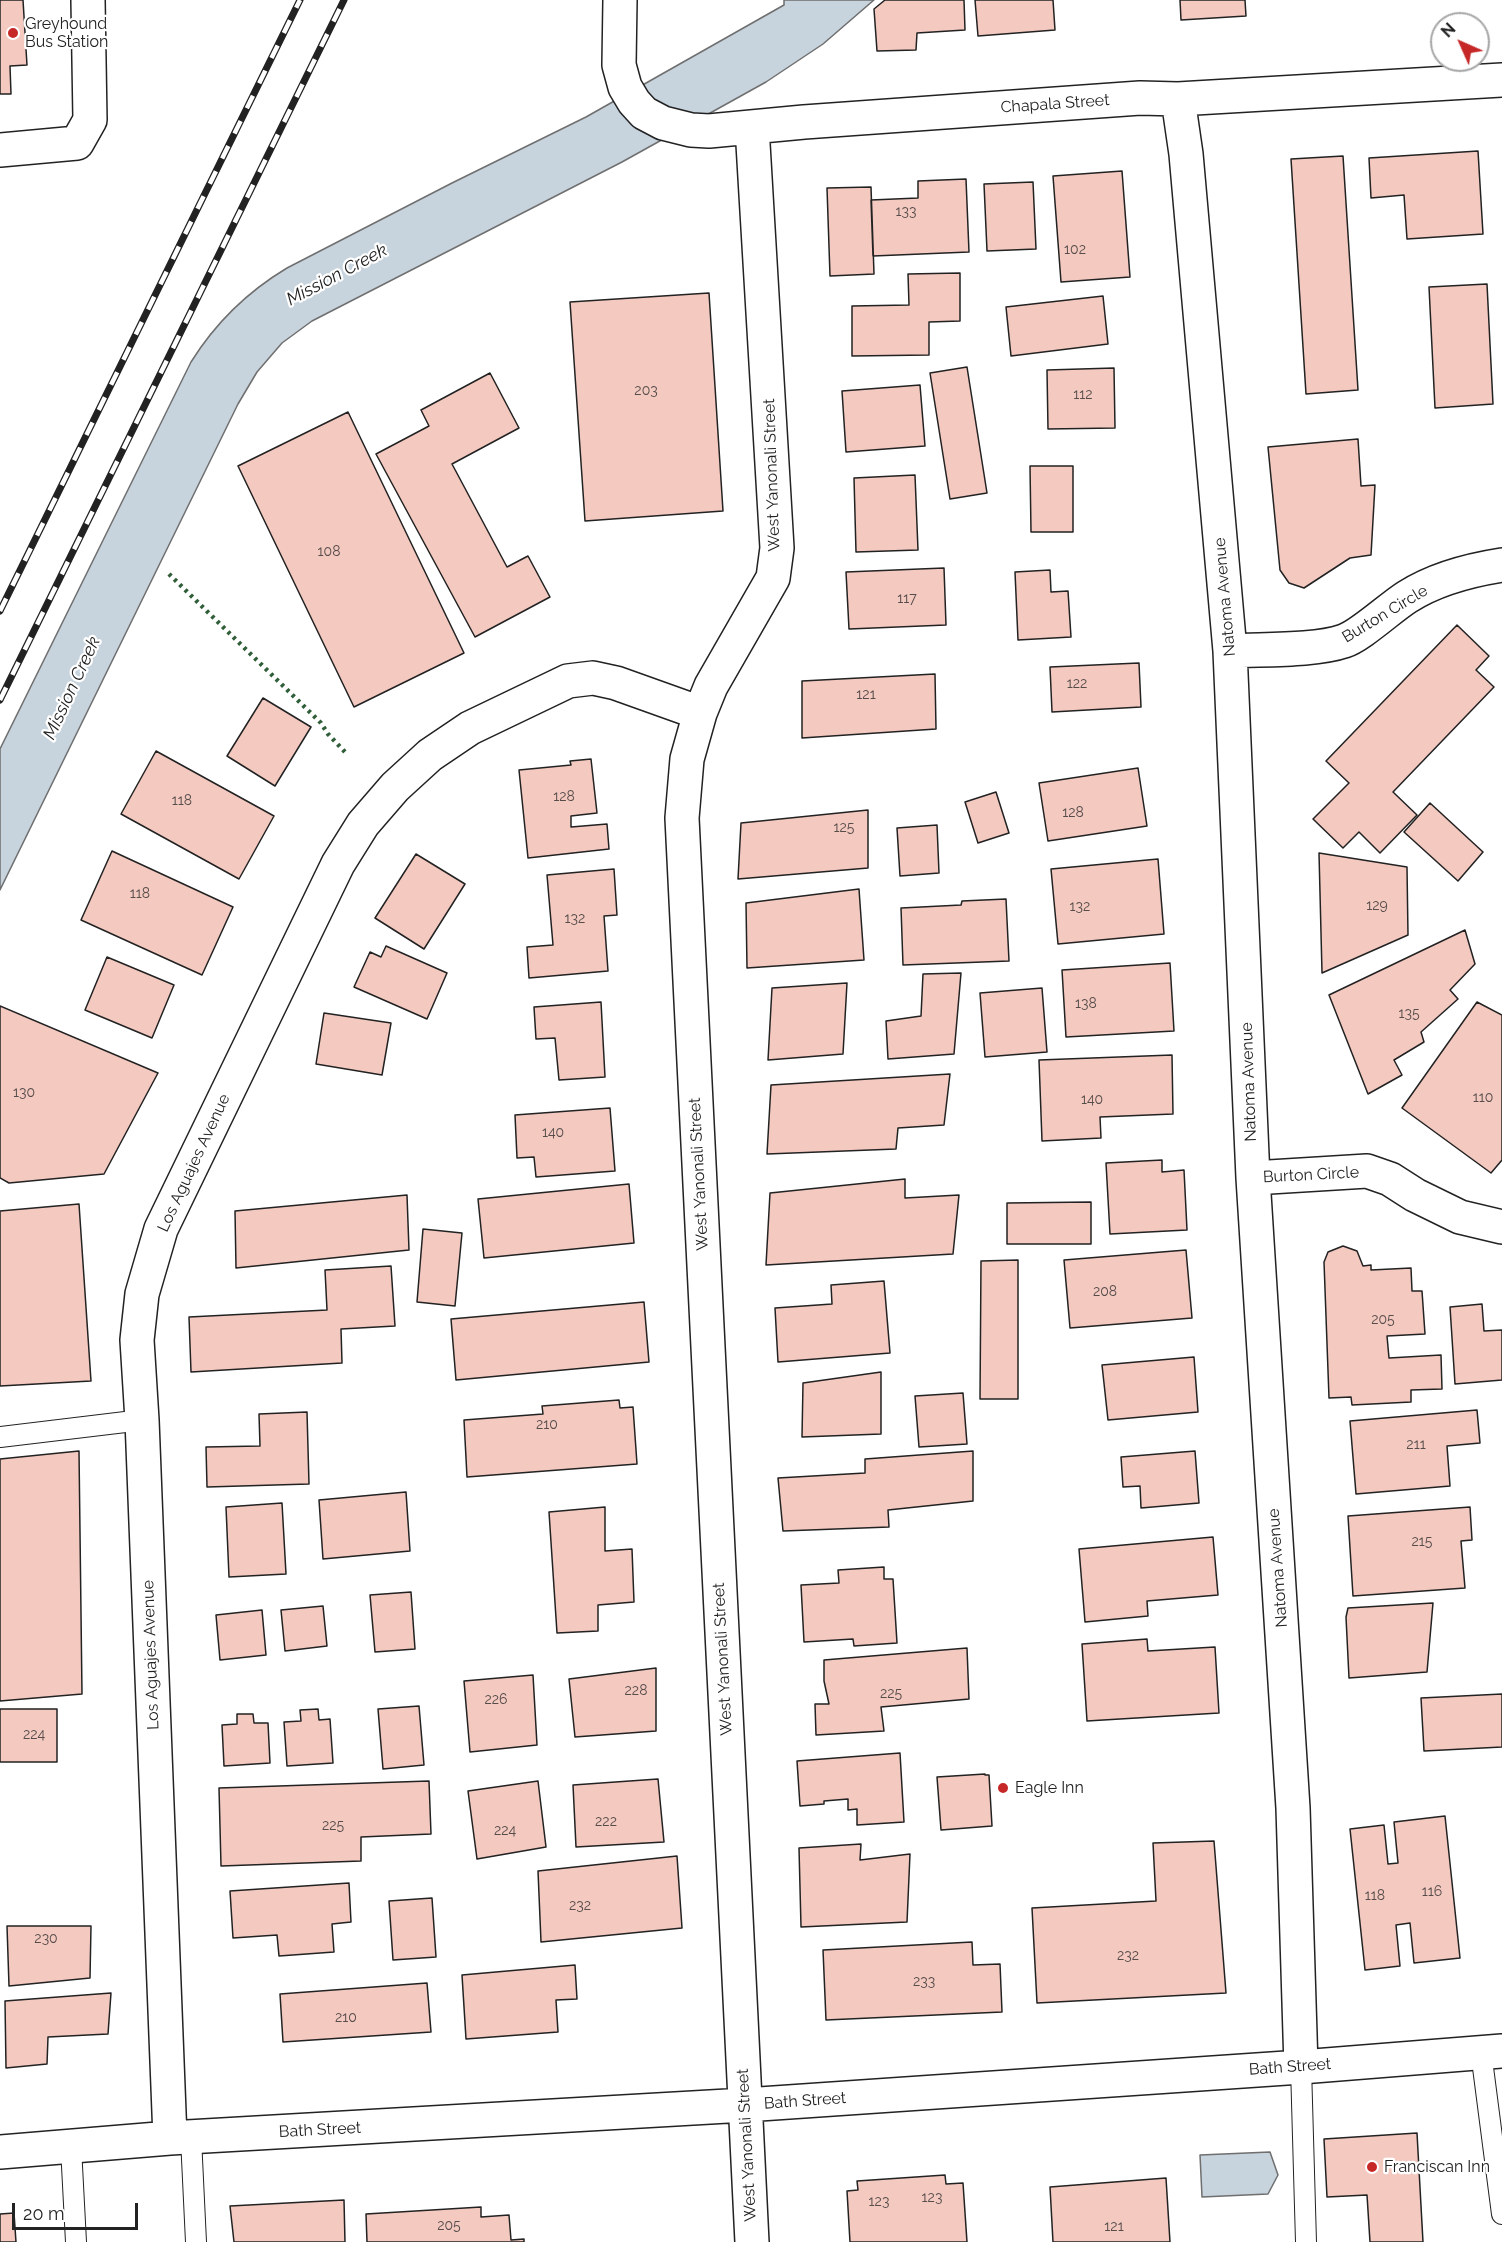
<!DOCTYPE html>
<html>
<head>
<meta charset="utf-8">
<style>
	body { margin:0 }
	#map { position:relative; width:1502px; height:2242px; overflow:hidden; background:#fff; font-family:Raleway,sans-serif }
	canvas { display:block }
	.north { position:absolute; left:1430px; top:12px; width:60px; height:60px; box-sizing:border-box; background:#fff; border:2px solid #a7a7a7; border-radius:50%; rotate:315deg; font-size:16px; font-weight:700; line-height:24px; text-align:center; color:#222 }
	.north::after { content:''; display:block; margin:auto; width:21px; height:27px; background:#c62828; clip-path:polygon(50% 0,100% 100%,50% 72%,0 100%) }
	.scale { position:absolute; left:12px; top:2203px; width:126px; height:27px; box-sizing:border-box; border:3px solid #222; border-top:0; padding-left:8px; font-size:18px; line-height:21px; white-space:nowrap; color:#222; -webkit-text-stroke:4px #fff; paint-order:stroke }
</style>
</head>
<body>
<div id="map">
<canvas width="1502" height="2242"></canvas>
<div class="north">N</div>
<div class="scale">20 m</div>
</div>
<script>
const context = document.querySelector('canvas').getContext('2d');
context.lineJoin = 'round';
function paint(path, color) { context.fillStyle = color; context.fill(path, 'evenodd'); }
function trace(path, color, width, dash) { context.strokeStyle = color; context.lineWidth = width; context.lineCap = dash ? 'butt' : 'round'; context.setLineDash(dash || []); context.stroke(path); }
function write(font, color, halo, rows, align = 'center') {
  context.font = font + ' Raleway,sans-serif'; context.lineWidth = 4.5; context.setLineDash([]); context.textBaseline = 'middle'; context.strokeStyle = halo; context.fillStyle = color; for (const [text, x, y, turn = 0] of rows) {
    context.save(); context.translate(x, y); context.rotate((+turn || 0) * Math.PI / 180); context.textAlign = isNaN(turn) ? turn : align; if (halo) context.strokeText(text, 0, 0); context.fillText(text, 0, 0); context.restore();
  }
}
const water = new Path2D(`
	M 784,0 L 874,0 L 823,44 L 766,82 L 622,162 L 312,321 L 282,343 L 257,372 L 238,404 L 0,890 L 0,749 L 191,362 C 216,322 247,292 287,268 L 452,183 L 586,117 L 784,5 Z
	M 1270,2152 L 1278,2175 L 1268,2194 L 1202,2197 L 1200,2155 Z`);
paint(water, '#c7d3dd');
trace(water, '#6f6f6f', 1.5);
const building = new Path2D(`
	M 0,0 L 23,0 L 27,65 L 10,66 L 11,94 L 0,94 Z
	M 885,0 L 964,0 L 965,30 L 917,33 L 916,50 L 877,51 L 874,9 Z
	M 975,0 L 1053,0 L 1055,30 L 978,36 Z
	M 1180,0 L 1245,0 L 1246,16 L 1181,20 Z
	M 1478,151 L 1483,234 L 1407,239 L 1404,195 L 1371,198 L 1369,158 Z
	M 1343,156 L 1358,390 L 1306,394 L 1291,159 Z
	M 1122,171 L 1130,277 L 1061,282 L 1053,176 Z
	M 966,179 L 969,252 L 873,256 L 871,200 L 918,198 L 918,181 Z
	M 1033,182 L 1036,249 L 987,251 L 984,184 Z
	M 871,187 L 874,274 L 830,276 L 827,188 Z
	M 960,273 L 960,321 L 929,322 L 929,355 L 852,356 L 852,306 L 909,305 L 908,274 Z
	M 1487,284 L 1493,404 L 1435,408 L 1429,287 Z
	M 709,293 L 723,511 L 585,521 L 570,302 Z
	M 1103,296 L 1108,344 L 1011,356 L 1006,307 Z
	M 967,367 L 987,493 L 950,499 L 930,373 Z
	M 1114,368 L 1115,428 L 1048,429 L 1047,370 Z
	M 490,373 L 519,428 L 452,464 L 507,567 L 528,556 L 550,597 L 475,637 L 376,454 L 429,426 L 421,410 Z
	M 920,385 L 925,446 L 846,452 L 842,391 Z
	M 348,412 L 464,653 L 354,707 L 238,466 Z
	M 1358,439 L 1361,486 L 1375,485 L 1371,555 L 1350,558 L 1304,588 L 1289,583 L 1280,570 L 1268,447 Z
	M 1030,466 L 1073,466 L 1073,532 L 1031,532 Z
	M 915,475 L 918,550 L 856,552 L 854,478 Z
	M 944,568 L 946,625 L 849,629 L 846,572 Z
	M 1050,570 L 1051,592 L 1068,591 L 1071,637 L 1018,640 L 1015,572 Z
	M 1457,625 L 1489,656 L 1476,670 L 1494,687 L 1393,792 L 1417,815 L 1380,853 L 1359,832 L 1343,848 L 1313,819 L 1349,783 L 1326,761 Z
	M 1139,663 L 1141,707 L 1052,712 L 1050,667 Z
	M 935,674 L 936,729 L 802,738 L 802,681 Z
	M 263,698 L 311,727 L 275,786 L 227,756 Z
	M 156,751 L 274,816 L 239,879 L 121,814 Z
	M 591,759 L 597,813 L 571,816 L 571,827 L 607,824 L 609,849 L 528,858 L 519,770 L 571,765 L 570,761 Z
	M 1138,768 L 1147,826 L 1048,841 L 1039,783 Z
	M 996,792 L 1009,833 L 978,843 L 965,802 Z
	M 1430,803 L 1483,852 L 1458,881 L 1404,832 Z
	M 868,810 L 868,868 L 738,879 L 741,823 Z
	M 937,825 L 939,873 L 900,876 L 897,828 Z
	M 112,851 L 233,907 L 202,975 L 81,920 Z
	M 1319,853 L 1407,867 L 1408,935 L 1322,973 Z
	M 416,854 L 465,884 L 424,949 L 375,918 Z
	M 1158,859 L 1164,934 L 1058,944 L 1051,869 Z
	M 614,869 L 617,915 L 604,916 L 608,971 L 529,978 L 527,947 L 553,945 L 547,875 Z
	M 859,889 L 864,960 L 747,968 L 746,903 Z
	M 1006,899 L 1009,961 L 903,965 L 901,908 L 961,905 L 962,901 Z
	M 1465,930 L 1475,964 L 1450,990 L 1458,999 L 1421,1032 L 1424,1042 L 1394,1060 L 1402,1075 L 1368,1094 L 1329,995 Z
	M 386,946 L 447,973 L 427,1019 L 354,987 L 370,952 L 381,957 Z
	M 107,957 L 174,985 L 152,1038 L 85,1010 Z
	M 1170,963 L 1174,1031 L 1066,1037 L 1062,970 Z
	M 961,973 L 954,1054 L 888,1059 L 886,1021 L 921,1016 L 923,974 Z
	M 847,983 L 843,1054 L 768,1060 L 772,988 Z
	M 1042,988 L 1047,1052 L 985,1057 L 980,993 Z
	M 601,1002 L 605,1077 L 559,1080 L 555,1038 L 536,1039 L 534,1007 Z
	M 1477,1002 L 1502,1015 L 1502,1160 L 1491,1173 L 1402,1108 Z
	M 0,1006 L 158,1073 L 104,1174 L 9,1183 L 0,1178 Z
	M 324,1013 L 391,1023 L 382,1075 L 316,1064 Z
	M 1172,1055 L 1173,1114 L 1100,1117 L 1101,1138 L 1042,1141 L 1039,1060 Z
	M 950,1074 L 944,1125 L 898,1128 L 896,1149 L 767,1154 L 771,1085 Z
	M 610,1108 L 615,1171 L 536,1177 L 534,1157 L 517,1158 L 515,1115 Z
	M 1162,1160 L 1162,1172 L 1184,1170 L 1187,1230 L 1110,1234 L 1106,1163 Z
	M 905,1179 L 905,1198 L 959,1195 L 953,1254 L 766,1265 L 770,1193 Z
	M 629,1184 L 634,1243 L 484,1258 L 478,1199 Z
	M 407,1195 L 409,1250 L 236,1268 L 235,1211 Z
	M 1091,1202 L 1091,1244 L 1007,1244 L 1007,1203 Z
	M 79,1204 L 91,1381 L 0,1386 L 0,1211 Z
	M 423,1229 L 462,1233 L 455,1306 L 417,1302 Z
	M 1343,1246 L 1357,1251 L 1363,1266 L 1371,1265 L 1371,1270 L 1411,1268 L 1412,1291 L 1422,1291 L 1425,1334 L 1387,1336 L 1389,1358 L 1441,1355 L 1442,1389 L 1411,1390 L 1411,1402 L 1352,1405 L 1351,1397 L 1329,1398 L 1324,1262 L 1328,1252 Z
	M 1186,1250 L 1192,1318 L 1070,1328 L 1064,1260 Z
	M 1018,1260 L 1018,1399 L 980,1399 L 981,1261 Z
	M 391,1266 L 395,1326 L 341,1329 L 342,1363 L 191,1372 L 189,1317 L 327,1310 L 325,1270 Z
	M 884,1281 L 890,1353 L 778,1362 L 775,1308 L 832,1304 L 831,1285 Z
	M 644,1302 L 649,1362 L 456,1380 L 451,1319 Z
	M 1482,1304 L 1484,1331 L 1502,1330 L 1502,1380 L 1455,1384 L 1450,1307 Z
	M 1194,1357 L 1198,1412 L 1108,1420 L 1102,1365 Z
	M 881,1372 L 881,1434 L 802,1437 L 803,1383 Z
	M 963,1393 L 967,1444 L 919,1447 L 915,1396 Z
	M 619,1400 L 620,1408 L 633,1407 L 637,1464 L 467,1477 L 464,1420 L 543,1414 L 542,1406 Z
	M 1477,1410 L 1480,1443 L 1447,1446 L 1450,1486 L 1356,1494 L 1350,1421 Z
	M 307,1412 L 309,1484 L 207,1487 L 206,1447 L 260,1446 L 259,1414 Z
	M 79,1451 L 82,1694 L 0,1701 L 0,1459 Z
	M 973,1451 L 973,1501 L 888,1510 L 889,1527 L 783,1531 L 778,1478 L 865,1473 L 865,1459 Z
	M 1195,1451 L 1199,1503 L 1141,1508 L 1140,1486 L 1123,1487 L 1121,1457 Z
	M 406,1492 L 410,1551 L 323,1559 L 319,1500 Z
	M 282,1503 L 286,1574 L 229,1577 L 226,1507 Z
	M 605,1507 L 605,1551 L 632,1549 L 634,1602 L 598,1605 L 598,1631 L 557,1633 L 549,1512 Z
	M 1470,1507 L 1472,1540 L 1461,1541 L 1465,1588 L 1353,1596 L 1348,1516 Z
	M 1213,1537 L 1218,1595 L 1147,1601 L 1148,1616 L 1085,1622 L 1079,1549 Z
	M 884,1567 L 884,1579 L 893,1579 L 897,1643 L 854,1646 L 853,1639 L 804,1642 L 801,1585 L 839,1583 L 838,1570 Z
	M 411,1592 L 415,1649 L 375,1652 L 370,1595 Z
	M 1433,1603 L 1427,1672 L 1349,1678 L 1346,1617 L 1348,1608 Z
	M 323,1606 L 327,1646 L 285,1651 L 281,1610 Z
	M 262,1610 L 266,1655 L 220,1660 L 216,1615 Z
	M 1147,1639 L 1148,1651 L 1215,1647 L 1219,1713 L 1087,1721 L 1082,1644 Z
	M 967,1648 L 969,1699 L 881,1707 L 884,1731 L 816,1735 L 815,1704 L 829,1704 L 824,1681 L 824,1660 Z
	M 656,1668 L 656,1731 L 575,1737 L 569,1679 Z
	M 533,1675 L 537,1745 L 470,1752 L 464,1681 Z
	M 1502,1694 L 1502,1747 L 1424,1751 L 1421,1698 Z
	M 419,1706 L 424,1765 L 383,1769 L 378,1709 Z
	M 0,1709 L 57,1709 L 57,1762 L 0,1762 Z
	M 318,1709 L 319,1720 L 330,1719 L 333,1763 L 287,1766 L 284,1722 L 301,1721 L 300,1710 Z
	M 237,1714 L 253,1714 L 254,1723 L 268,1723 L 270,1763 L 224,1766 L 222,1725 L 237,1724 Z
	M 900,1753 L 904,1822 L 857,1825 L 857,1809 L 848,1810 L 848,1799 L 824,1801 L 824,1804 L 800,1806 L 797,1761 Z
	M 985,1774 L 985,1775 L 989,1775 L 992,1826 L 941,1830 L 937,1777 Z
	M 658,1779 L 664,1842 L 576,1847 L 573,1785 Z
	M 429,1781 L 431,1834 L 361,1837 L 361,1861 L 221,1866 L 219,1788 Z
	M 538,1781 L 546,1847 L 477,1859 L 468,1791 Z
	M 1445,1816 L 1460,1958 L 1414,1963 L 1410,1923 L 1396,1925 L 1400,1966 L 1365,1970 L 1350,1829 L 1384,1825 L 1388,1864 L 1398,1863 L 1394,1822 Z
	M 1214,1841 L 1226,1993 L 1037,2003 L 1032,1908 L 1156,1901 L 1153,1843 Z
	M 861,1844 L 860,1860 L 910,1854 L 907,1922 L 801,1927 L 799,1848 Z
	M 677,1856 L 682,1928 L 541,1942 L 538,1871 Z
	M 349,1883 L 351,1922 L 332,1924 L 334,1952 L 279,1956 L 277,1935 L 233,1938 L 230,1891 Z
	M 432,1898 L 436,1957 L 393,1960 L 389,1901 Z
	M 7,1926 L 91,1926 L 90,1978 L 9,1986 Z
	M 972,1942 L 973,1965 L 1000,1964 L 1002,2012 L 826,2020 L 823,1950 Z
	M 575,1965 L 577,1999 L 556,2000 L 558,2032 L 466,2039 L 462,1975 Z
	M 427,1983 L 431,2032 L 283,2042 L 280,1994 Z
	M 111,1993 L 108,2034 L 48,2037 L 47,2064 L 6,2068 L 5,2001 Z
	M 1417,2133 L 1423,2242 L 1370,2242 L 1367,2195 L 1327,2197 L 1324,2139 Z
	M 945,2175 L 946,2184 L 963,2183 L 967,2242 L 850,2242 L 847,2191 L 858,2190 L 857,2181 Z
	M 1166,2178 L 1170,2242 L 1053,2242 L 1050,2187 Z
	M 344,2200 L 345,2242 L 234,2242 L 230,2206 Z
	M 481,2207 L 481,2217 L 509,2215 L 511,2240 L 524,2239 L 524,2242 L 367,2242 L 366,2214 Z
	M 14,2213 L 16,2242 L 0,2242 L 0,2214 Z`);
paint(building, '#f3c9c0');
trace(building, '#222', 1.5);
const service = new Path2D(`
	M 0,1437 L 142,1420
	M 1481,2052 L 1502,2214
	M 1301,2067 L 1306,2242
	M 191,2138 L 196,2242
	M 71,2147 L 76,2242`);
const minor = new Path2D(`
	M 620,0 L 619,65 L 625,87 L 634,102 L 644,113 L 663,123 L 691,130 L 709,131 L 804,122 L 1140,98 L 1178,99 L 1502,80
	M 1178,99 L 1186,154 L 1230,651 L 1253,1178 L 1293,1808 L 1301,2067
	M 0,150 L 77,143 L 90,120 L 88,0
	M 1230,651 C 1262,649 1315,651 1344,641 C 1360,636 1391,607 1407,597 C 1435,579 1470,570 1502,565
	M 1253,1178 L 1367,1171 L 1390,1179 L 1415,1195 L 1460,1217 L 1502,1227
	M 170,2138 L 142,1420 L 137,1340 L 142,1294 L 161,1229 L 338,864 L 363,824 L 395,787 L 430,755 L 470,728 L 568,681 L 593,678 L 616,683 L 700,713
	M 0,2152 L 170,2138 L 745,2105 L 1301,2067 L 1502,2051
	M 752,2242 L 682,818 L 687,759 L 700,713 L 711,686 L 773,578 L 777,548 L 752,127`);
trace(service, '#222', 22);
trace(minor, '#222', 36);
trace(service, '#fff', 20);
trace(minor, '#fff', 33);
const rail = new Path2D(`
	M 0,611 L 300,0
	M 0,700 L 344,0`);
trace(rail, '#222', 7);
trace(rail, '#fff', 4.5, [14]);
trace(new Path2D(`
	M 169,574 L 321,723 L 328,734 L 345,752`), '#2f5e38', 4.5, [3, 4.5]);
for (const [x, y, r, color] of [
	[13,33,6,"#c62828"],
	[1003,1788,6,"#c62828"],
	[1372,2167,6,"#c62828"]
]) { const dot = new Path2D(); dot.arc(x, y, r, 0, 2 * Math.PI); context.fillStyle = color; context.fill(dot); trace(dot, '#fff', 2); }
write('14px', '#564c4a', null, [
	["133",906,212],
	["102",1075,250],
	["203",646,391],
	["112",1083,395],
	["108",329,552],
	["117",907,599],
	["122",1077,684],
	["121",866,695],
	["128",564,797],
	["118",182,801],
	["128",1073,813],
	["125",844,828],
	["118",140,894],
	["129",1377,906],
	["132",1080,907],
	["132",575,919],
	["138",1086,1004],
	["135",1409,1014],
	["130",24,1093],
	["110",1483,1098],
	["140",1092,1100],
	["140",553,1133],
	["208",1105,1292],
	["205",1383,1320],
	["210",547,1425],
	["211",1416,1445],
	["215",1422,1542],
	["228",636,1691],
	["225",891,1694],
	["226",496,1700],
	["224",34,1735],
	["222",606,1822],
	["225",333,1826],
	["224",505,1831],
	["116",1432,1892],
	["118",1375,1896],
	["232",580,1906],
	["230",46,1939],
	["232",1128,1956],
	["233",924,1982],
	["210",346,2018],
	["123",932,2198],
	["123",879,2202],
	["205",449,2226],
	["121",1114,2227]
]);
write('16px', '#222', '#fff', [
	["Greyhound",25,24],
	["Bus Station",25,42],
	["Eagle Inn",1015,1788],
	["Franciscan Inn",1384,2167]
], 'left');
write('16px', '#222', '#fff', [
	["Chapala Street",1055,104,-4],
	["West Yanonali Street",772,475,-92],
	["Natoma Avenue",1225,597,-95],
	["Burton Circle",1385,614,-31],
	["Natoma Avenue",1249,1082,-92],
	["Los Aguajes Avenue",194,1163,-65],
	["West Yanonali Street",699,1174,-93],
	["Burton Circle",1311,1175,-3],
	["Natoma Avenue",1278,1568,-94],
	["Los Aguajes Avenue",151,1655,-92],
	["West Yanonali Street",723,1659,-93],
	["Bath Street",1290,2067,-4],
	["Bath Street",805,2101,-4],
	["Bath Street",320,2130,-3],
	["West Yanonali Street",747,2145,-93]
]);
write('italic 18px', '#222', '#fff', [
	["Mission Creek",337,275,-28],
	["Mission Creek",72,688,-65]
]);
</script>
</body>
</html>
